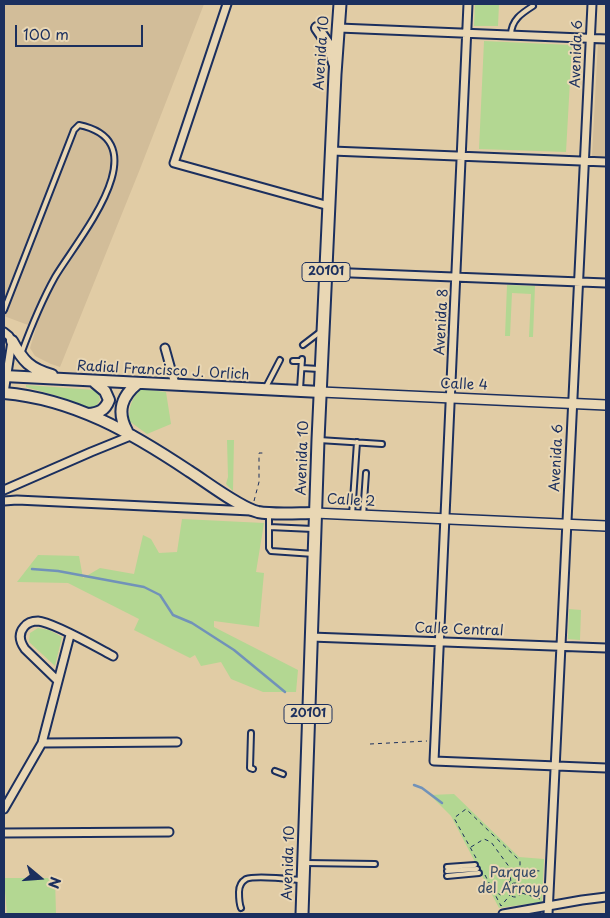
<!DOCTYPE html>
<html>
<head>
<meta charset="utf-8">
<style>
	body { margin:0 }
	#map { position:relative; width:610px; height:918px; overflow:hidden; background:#e1cca5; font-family:"Playpen Sans",sans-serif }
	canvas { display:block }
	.frame { position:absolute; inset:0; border:5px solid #1b2f5e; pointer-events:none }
	.north { position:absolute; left:15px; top:853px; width:50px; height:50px; -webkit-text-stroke:4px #e9d7b4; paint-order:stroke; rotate:108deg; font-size:14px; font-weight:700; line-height:20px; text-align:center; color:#1b2f5e }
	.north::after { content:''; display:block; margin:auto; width:18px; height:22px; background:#1b2f5e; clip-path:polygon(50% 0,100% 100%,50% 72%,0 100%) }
	.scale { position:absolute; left:15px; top:25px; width:128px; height:22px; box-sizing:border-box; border:2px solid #1b2f5e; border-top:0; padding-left:6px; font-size:15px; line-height:18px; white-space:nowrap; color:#1b2f5e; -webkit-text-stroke:4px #e9d7b4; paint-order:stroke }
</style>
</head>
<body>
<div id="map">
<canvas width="610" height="918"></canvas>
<div class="frame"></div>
<div class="north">N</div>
<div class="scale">100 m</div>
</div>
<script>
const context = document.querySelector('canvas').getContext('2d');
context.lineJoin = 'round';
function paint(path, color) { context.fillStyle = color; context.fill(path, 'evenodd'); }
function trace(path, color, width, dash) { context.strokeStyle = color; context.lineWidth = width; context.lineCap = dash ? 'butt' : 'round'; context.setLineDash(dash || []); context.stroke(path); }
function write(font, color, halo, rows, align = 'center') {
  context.font = font + ' "Playpen Sans",sans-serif'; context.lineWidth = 4; context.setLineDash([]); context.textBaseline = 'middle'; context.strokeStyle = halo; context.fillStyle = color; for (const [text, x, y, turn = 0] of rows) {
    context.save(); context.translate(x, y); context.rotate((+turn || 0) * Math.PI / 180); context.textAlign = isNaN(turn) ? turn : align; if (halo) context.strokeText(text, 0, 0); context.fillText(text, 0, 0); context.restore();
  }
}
paint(new Path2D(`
	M 4,4 L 204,4 L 140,169 L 60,367 L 51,364 L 35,356 L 30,348 L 36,328 L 4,316 Z
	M 598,42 L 606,43 L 606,156 L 592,156 Z`), '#d2bd99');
paint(new Path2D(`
	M 475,4 L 499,4 L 498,26 L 474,26 Z
	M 484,41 L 572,45 L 566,152 L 479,149 Z
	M 507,285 L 535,286 L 533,337 L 529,337 L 531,294 L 512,293 L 510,336 L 505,336 Z
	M 26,385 L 95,390 L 98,391 L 100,400 L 95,408 L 90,409 L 61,397 L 26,387 Z
	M 141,389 L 166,392 L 171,424 L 147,434 L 129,421 C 129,407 131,399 141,389 Z
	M 227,440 L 234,440 L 233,491 L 226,484 L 228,477 Z
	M 182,519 L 264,523 L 256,572 L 264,573 L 259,627 L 214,621 L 214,627 L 298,670 L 296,692 L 263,692 L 231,679 L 221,662 L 201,666 L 195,655 L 190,658 L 134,630 L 139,619 L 68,583 L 17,582 L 38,555 L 79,556 L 83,578 L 100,568 L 134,574 L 143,535 L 151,539 L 159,553 L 177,552 Z
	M 569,609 L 581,610 L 580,640 L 568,639 Z
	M 38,628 L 49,630 L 62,637 L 55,666 L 29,642 L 30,633 Z
	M 454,794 L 519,857 L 544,859 L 542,902 L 499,908 L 451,816 L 430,795 Z
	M 4,878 L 55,878 L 56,914 L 7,914 Z`), '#b3d792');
trace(new Path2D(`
	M 32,569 L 58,571 L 144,587 L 160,595 L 173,615 L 192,623 L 234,650 L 285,692
	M 414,785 L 422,788 L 442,803`), '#7192b9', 2.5);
const service = new Path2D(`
	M 511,35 C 511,20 522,13 533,6
	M 4,310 L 74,130 L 79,125 C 162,142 76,241 55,277 C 41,302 31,327 21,354
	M 303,345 L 320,332
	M 293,361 L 302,361
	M 302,368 L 319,369
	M 266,387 L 280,360
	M 300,389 L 302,359
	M 319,440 L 382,444
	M 269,514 L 269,548 L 271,551 L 314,554
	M 352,515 L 357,442
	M 363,516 L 366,473
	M 269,527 L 313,529
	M 251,733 L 250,768 L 253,769
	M 275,771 L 283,774
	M 306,863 L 375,864
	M 447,867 L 475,865
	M 447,871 L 477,869
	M 447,876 L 479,873
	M 241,908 C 239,903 239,898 239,892 C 239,887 241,882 246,879 C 256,875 289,879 301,880`);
const minor = new Path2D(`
	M 227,4 L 174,163 L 329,206
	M 468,4 L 434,761 L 606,768
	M 339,28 L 606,39
	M 332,151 L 606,162
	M 326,272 L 606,283
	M 4,332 L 9,336 L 12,341 L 4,393
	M 165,348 L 175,384
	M 4,490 L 91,452 L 133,435
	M 4,501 L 17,500 L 251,511
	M 311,637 L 606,648
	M 58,681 L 25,649 C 20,642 18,634 24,627 C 27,623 32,621 38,621 C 53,622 98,648 113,656
	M 42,743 L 177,742
	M 4,809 L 42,743 L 70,635
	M 4,833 L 169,832
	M 503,914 L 582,900 L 606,897
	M 548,914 L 592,4`);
const tertiary = new Path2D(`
	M 321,392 L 606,405
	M 315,513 L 606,526`);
const secondary = new Path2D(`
	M 317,28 L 330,47 L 334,63
	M 12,341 C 23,361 30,369 52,375
	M 4,376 L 321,392
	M 4,393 C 74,399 132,433 189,471 C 205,481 240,508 258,512 C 274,515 299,513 315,513
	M 88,414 C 98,413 105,411 109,400 L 105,391 L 93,381
	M 127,431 C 116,411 122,396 138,383`);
const primary = new Path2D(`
	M 302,914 L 318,440 L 335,74 L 340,4`);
trace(service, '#1b2f5e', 8);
trace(minor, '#1b2f5e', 11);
trace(tertiary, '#1b2f5e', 12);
trace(secondary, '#1b2f5e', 14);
trace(primary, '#1b2f5e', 15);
trace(new Path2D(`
	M 254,501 L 259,482 L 259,453 L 266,453
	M 370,744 L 427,741
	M 471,847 L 484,839 L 491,842 L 510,868 L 511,885
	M 476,858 L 454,818 L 466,809 L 520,861 L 520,870 L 541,871
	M 485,875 L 501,906 L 510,895
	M508 890a7 7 0 1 1 14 0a7 7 0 1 1-14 0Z
	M 492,889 L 497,893 L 501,895 L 510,881
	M 522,893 L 540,899`), '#1b2f5e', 1, [4, 4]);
trace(service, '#e9d7b4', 4);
trace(minor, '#e9d7b4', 7);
trace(tertiary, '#e9d7b4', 9);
trace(secondary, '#e9d7b4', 10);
trace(primary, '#e9d7b4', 11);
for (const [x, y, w] of [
	[326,272,48],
	[308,714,48]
]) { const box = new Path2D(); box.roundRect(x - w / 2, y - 9.5, w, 19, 4); context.fillStyle = '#e9d7b4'; context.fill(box); trace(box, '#1b2f5e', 1); }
write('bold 12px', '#1b2f5e', null, [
	["20101",326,272],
	["20101",308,714]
]);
write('14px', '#1b2f5e', '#e9d7b4', [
	["Avenida 10",322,53,-86],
	["Avenida 6",577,54,-88],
	["Avenida 8",442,322,-87],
	["Radial Francisco J. Orlich",163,371,3],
	["Calle 4",464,385,2],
	["Avenida 10",303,458,-88],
	["Avenida 6",557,458,-87],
	["Calle 2",351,501,3],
	["Calle Central",459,630,2],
	["Avenida 10",289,863,-88]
]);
write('14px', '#324866', '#e9d7b4', [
	["Parque",513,873],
	["del Arroyo",513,889]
]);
</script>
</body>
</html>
